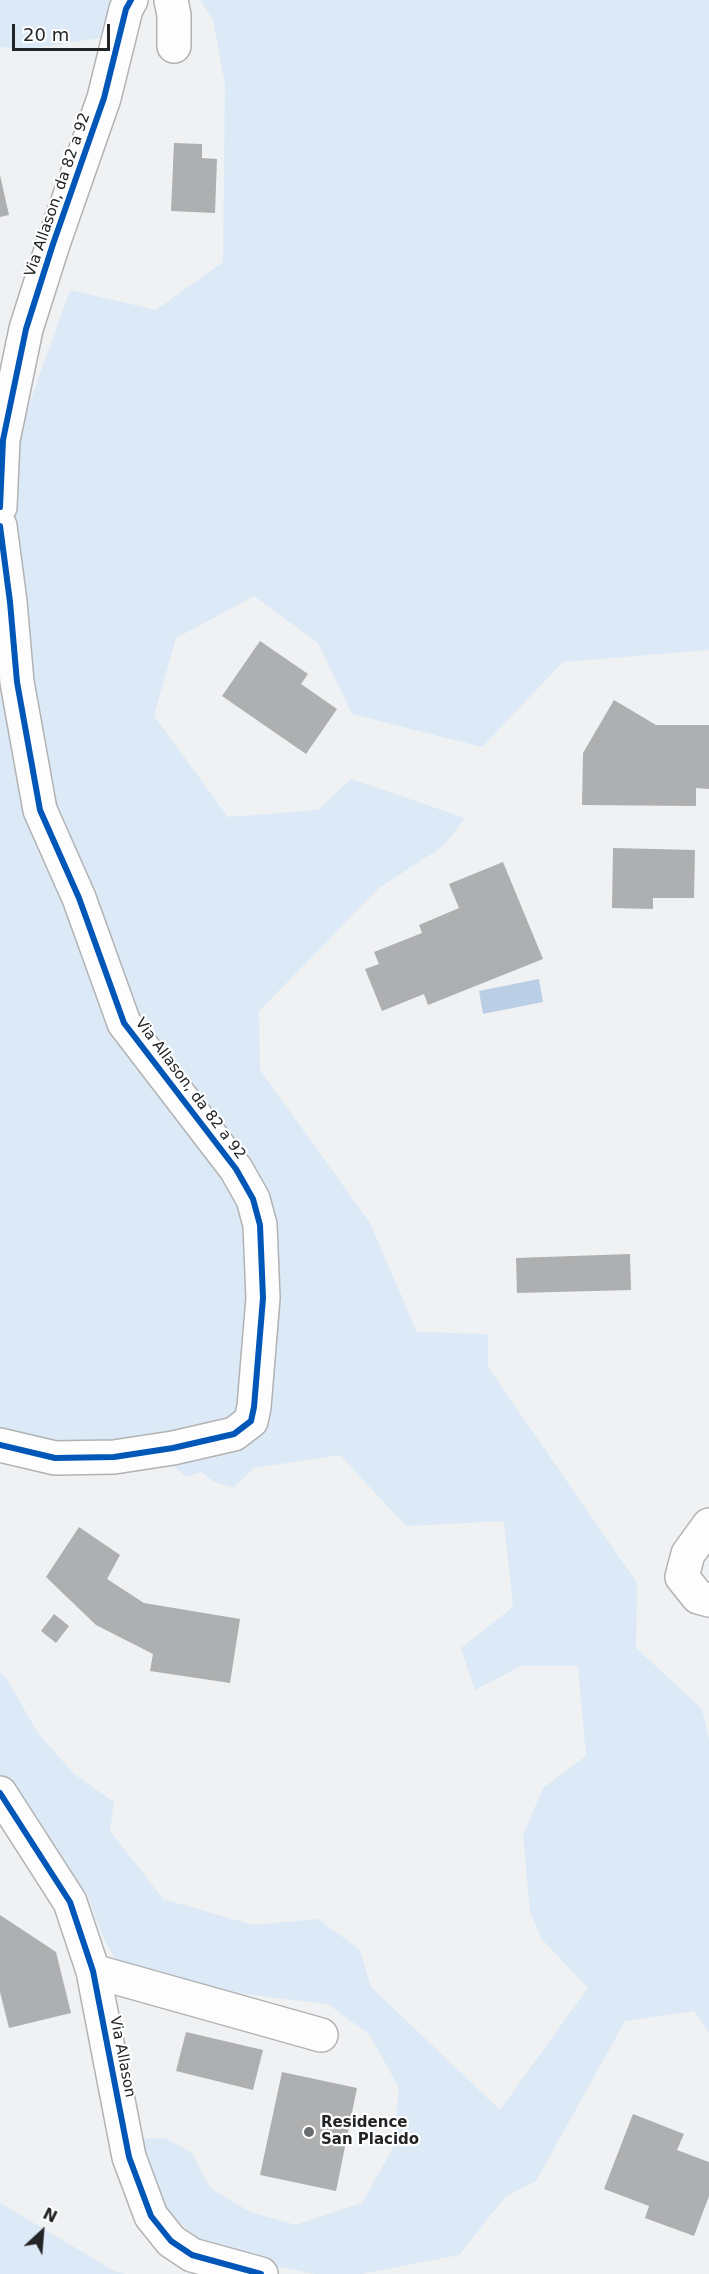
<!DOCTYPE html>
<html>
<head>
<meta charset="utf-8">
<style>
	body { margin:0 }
	#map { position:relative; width:709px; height:2274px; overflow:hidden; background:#eff1f3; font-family:"DejaVu Sans",sans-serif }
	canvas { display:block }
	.north { position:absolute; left:12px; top:2202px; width:60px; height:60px; -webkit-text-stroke:4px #fdfeff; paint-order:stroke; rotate:26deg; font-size:16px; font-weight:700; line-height:24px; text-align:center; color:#232425 }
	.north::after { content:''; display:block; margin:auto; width:21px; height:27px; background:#232425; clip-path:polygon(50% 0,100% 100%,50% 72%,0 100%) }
	.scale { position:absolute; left:12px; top:24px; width:98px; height:27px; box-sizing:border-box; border:3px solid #232425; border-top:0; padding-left:8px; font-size:18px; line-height:21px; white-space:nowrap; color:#232425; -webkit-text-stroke:4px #fdfeff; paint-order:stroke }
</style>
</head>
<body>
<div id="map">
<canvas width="709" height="2274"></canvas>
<div class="north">N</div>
<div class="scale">20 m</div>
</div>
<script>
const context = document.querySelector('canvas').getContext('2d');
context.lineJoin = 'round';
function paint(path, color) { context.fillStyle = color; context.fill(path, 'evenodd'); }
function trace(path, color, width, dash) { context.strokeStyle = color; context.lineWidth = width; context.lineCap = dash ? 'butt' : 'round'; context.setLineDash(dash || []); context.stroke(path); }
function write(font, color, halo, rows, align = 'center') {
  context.font = font + ' "DejaVu Sans",sans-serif'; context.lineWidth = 4.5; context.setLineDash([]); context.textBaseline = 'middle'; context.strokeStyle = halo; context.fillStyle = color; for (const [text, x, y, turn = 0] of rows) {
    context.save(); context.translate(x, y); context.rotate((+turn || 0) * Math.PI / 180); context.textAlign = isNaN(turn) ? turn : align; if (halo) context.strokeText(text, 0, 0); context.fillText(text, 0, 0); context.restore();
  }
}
paint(new Path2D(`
	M 0,0 L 120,0 L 106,37 L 29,49 L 0,47 Z
	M 200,0 L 709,0 L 709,650 L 563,662 L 482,747 L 352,714 L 318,643 L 254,596 L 176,638 L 154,716 L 228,817 L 318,810 L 351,779 L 465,818 L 443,846 L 379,888 L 259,1011 L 260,1070 L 370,1223 L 417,1332 L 488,1334 L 488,1367 L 637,1583 L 636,1648 L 702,1709 L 709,1739 L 709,2033 L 694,2011 L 625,2021 L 536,2181 L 506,2196 L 459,2255 L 361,2274 L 315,2274 L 264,2264 L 201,2241 L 155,2201 L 139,2139 L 165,2138 L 192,2153 L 210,2188 L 250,2212 L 296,2225 L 362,2203 L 393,2148 L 399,2088 L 370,2035 L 328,2004 L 235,1993 L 118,1964 L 104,1939 L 87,1894 L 41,1839 L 0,1781 L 0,1673 L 6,1677 L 37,1732 L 74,1774 L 114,1802 L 110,1831 L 163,1899 L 253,1925 L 318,1919 L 360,1950 L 371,1987 L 500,2110 L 588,1988 L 541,1938 L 530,1912 L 523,1835 L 543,1788 L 586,1756 L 578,1666 L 521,1666 L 475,1690 L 461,1648 L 513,1607 L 504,1521 L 406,1526 L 340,1455 L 254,1468 L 234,1487 L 216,1483 L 201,1472 L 186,1477 L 168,1461 L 0,1435 L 0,425 L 25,416 L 70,290 L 156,310 L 223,262 L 225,85 L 213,20 Z
	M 0,2203 L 114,2271 L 126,2274 L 0,2274 Z`), '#dce9f6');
paint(new Path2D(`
	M 539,979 L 543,1002 L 483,1014 L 479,991 Z`), '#bacfe5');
paint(new Path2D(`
	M 174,143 L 202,144 L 202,158 L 217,159 L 215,213 L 171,211 Z
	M 0,175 L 9,215 L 0,217 Z
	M 260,641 L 308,674 L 301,684 L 337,709 L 306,754 L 222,696 Z
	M 614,700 L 656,725 L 709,725 L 709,789 L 696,788 L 696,806 L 582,805 L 583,753 Z
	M 613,848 L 695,850 L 694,898 L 653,898 L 653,909 L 612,908 Z
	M 503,862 L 543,959 L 428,1005 L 424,994 L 382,1011 L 365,969 L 379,964 L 374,952 L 422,933 L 419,925 L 459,908 L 449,884 Z
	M 630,1254 L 631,1290 L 517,1293 L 516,1258 Z
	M 79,1527 L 120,1555 L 107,1579 L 144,1603 L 240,1619 L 230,1683 L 150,1671 L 153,1654 L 96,1625 L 46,1577 Z
	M 54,1614 L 69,1626 L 56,1643 L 41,1631 Z
	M 0,1915 L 56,1952 L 71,2013 L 9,2028 L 0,1992 Z
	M 186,2032 L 263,2050 L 253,2090 L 176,2071 Z
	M 282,2072 L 357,2088 L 336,2191 L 260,2175 Z
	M 633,2114 L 684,2134 L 677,2150 L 709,2162 L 709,2196 L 694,2236 L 645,2218 L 649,2206 L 604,2189 Z`), '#aeafb0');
const minor = new Path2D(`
	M 171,0 L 174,15 L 174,46
	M 0,507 L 3,440 L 26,329 L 53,244 L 104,98 L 126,9 L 131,0
	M 0,526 L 10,602 L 17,682 L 40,810 L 79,898 L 124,1023 L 236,1169 L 253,1199 L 260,1225 L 263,1298 L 254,1407 L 251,1421 L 234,1434 L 173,1448 L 114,1457 L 55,1458 L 0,1445
	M 709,1525 L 688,1554 L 682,1577 L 698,1597 L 709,1600
	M 0,1793 L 70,1902 L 93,1971 L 129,2157 L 151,2216 L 171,2241 L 192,2255 L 261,2274
	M 93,1971 L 321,2035`);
trace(minor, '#b1b2b4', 36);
trace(minor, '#fdfdfd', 33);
trace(new Path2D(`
	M 0,507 L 3,440 L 26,329 L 53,244 L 104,98 L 126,9 L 131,0
	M 0,526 L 10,602 L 17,682 L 40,810 L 79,898 L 124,1023 L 236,1169 L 253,1199 L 260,1225 L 263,1298 L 254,1407 L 251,1421 L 234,1434 L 173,1448 L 114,1457 L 55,1458 L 0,1445
	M 0,1793 L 70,1902 L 93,1971 L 129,2157 L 151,2216 L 171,2241 L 192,2255 L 261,2274`), '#0057b8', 6);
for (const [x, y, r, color] of [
	[309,2132,6,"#6a6c6d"]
]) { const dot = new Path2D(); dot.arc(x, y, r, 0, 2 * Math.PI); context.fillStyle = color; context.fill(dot); trace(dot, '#fdfeff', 2); }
write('15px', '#232425', '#fdfeff', [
	["Via Allason, da 82 a 92",58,195,-71],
	["Via Allason, da 82 a 92",190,1089,53],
	["Via Allason",122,2057,79]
]);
write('bold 15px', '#232425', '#fdfeff', [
	["Residence",321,2123],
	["San Placido",321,2140]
], 'left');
</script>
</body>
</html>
